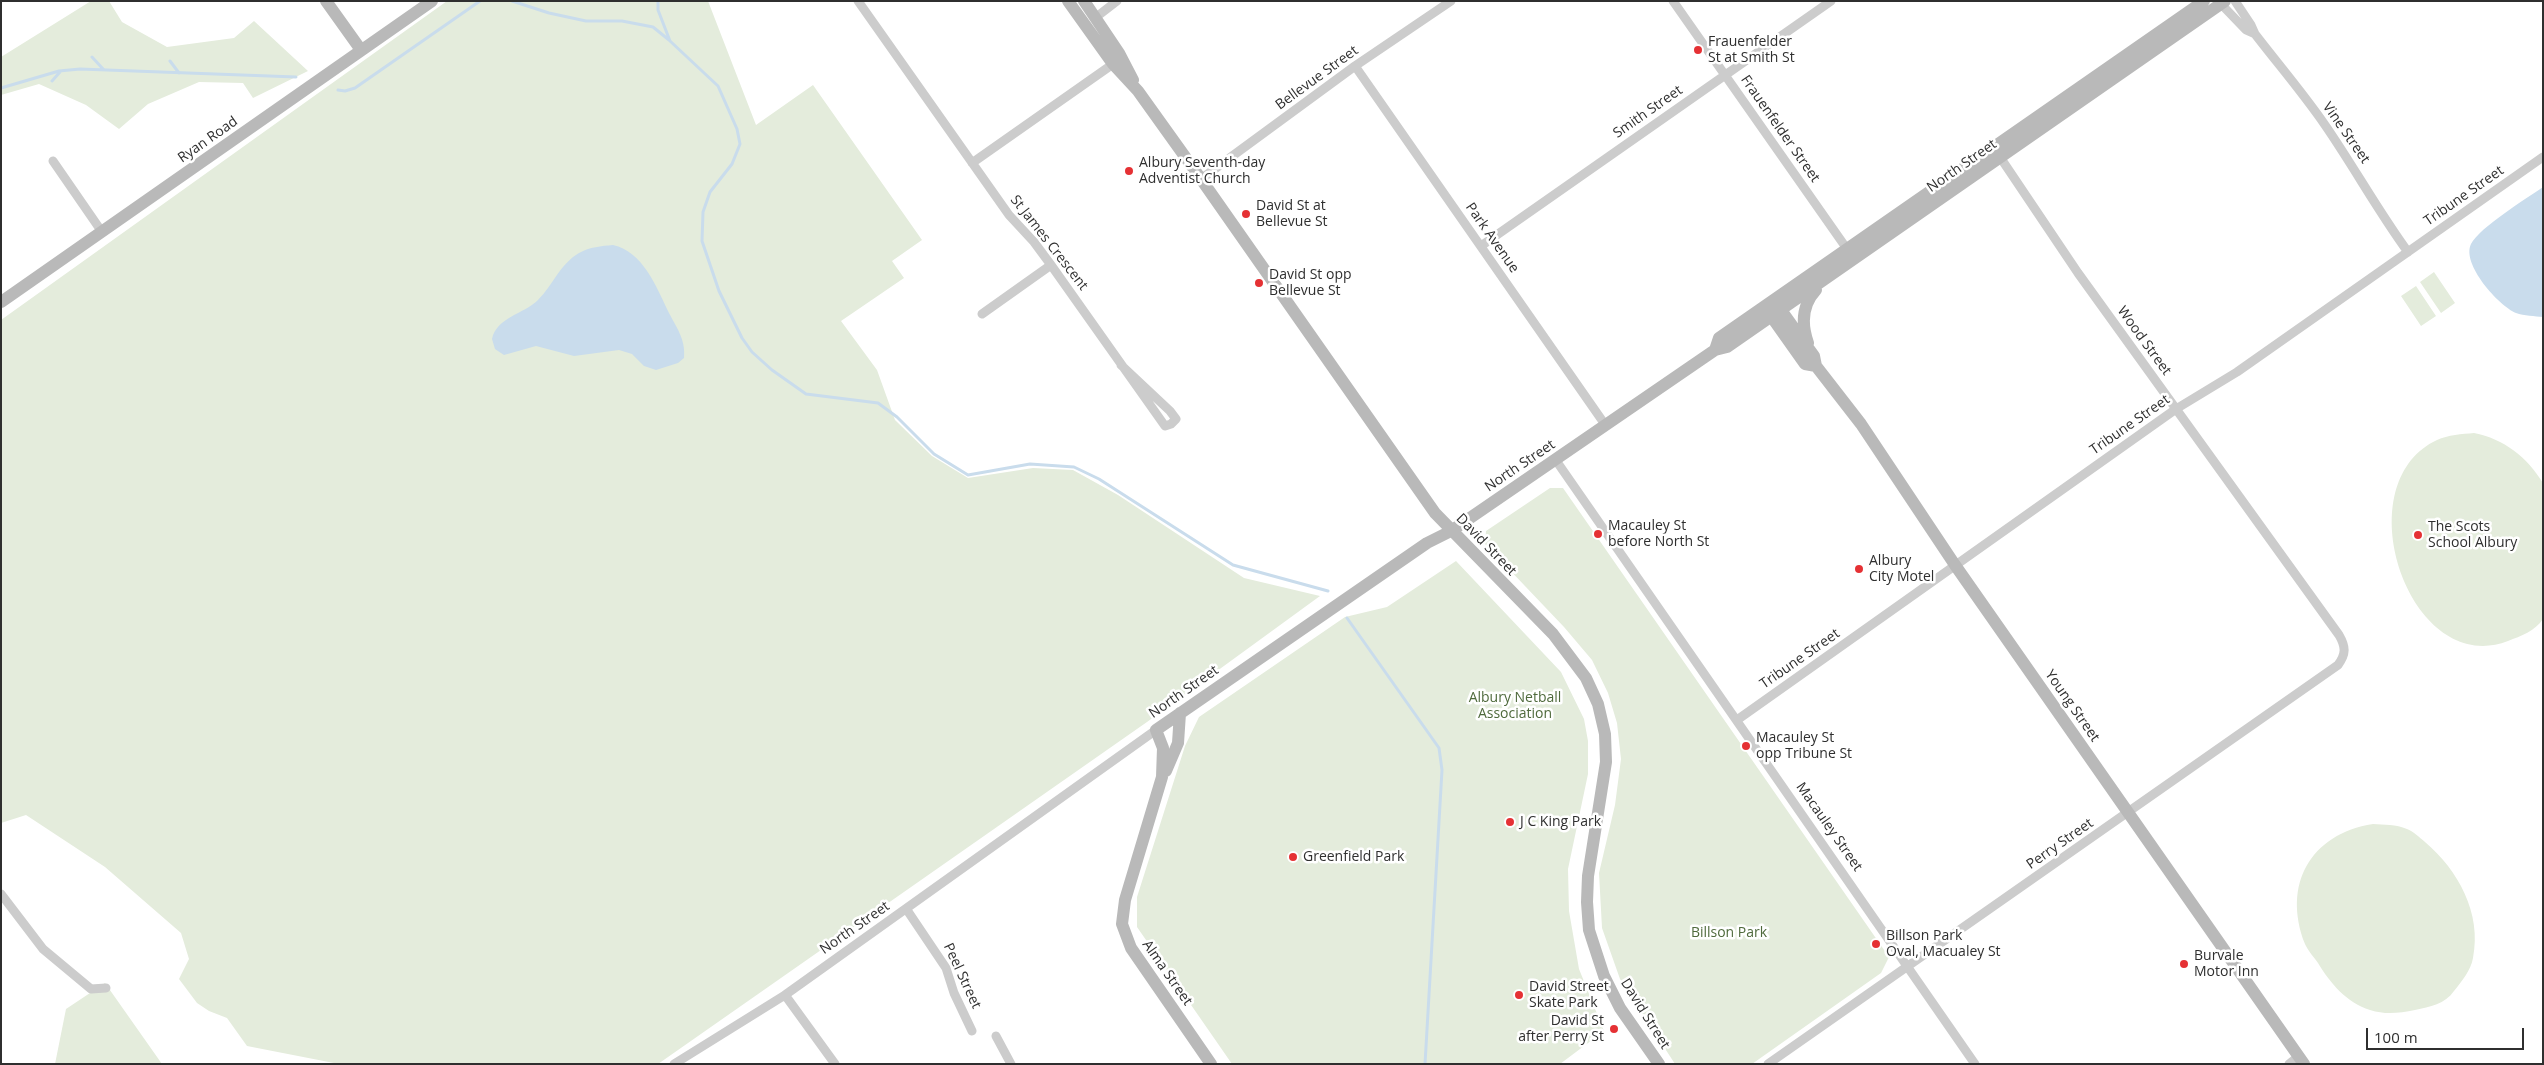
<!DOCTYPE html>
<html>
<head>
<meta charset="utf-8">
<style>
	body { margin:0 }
	#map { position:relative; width:2544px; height:1065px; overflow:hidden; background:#fff; font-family:"Open Sans",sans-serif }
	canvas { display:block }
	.frame { position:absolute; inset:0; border:2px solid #2f2f2f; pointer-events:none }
	.scale { position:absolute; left:2366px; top:1028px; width:158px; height:22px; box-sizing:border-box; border:2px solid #2f2f2f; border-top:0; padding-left:6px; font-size:15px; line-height:18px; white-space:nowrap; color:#2f2f2f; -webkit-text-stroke:4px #fff; paint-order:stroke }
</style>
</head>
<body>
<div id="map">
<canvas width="2544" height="1065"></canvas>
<div class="frame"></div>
<div class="scale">100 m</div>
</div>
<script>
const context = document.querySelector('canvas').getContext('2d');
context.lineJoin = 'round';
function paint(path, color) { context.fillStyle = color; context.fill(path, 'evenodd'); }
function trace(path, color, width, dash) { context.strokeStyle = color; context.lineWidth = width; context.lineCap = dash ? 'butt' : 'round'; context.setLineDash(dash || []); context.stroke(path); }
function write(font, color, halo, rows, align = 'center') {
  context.font = font + ' "Open Sans",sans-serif'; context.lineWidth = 5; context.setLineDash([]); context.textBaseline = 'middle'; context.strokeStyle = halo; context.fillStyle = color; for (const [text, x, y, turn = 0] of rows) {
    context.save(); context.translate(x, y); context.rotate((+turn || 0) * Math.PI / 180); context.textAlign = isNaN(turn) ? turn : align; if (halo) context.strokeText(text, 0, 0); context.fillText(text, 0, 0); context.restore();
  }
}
paint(new Path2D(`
	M 91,1 L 109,1 L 122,22 L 167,47 L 234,38 L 254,21 L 308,71 L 253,98 L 243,83 L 199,82 L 148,104 L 119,129 L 86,105 L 39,84 L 1,95 L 1,57 Z
	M 447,1 L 708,1 L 756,125 L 813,85 L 922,240 L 892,261 L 904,278 L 841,321 L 877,370 L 895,420 L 932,456 L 968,478 L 1033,468 L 1073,470 L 1118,495 L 1244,578 L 1320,596 L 1147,722 L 658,1064 L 339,1064 L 247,1046 L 227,1018 L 209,1011 L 197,1003 L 179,979 L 189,959 L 181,933 L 105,867 L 26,815 L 1,823 L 1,320 Z
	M 2434,272 L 2455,303 L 2441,313 L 2420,282 Z
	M 2416,286 L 2436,316 L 2421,326 L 2401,296 Z
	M 2474,433 C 2504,439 2527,457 2543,483 L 2543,619 C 2535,631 2521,636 2508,641 C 2410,679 2343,484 2437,440 C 2448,435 2462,434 2474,433 Z
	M 1550,488 L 1563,488 L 1889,957 L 1881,973 L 1752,1064 L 1675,1064 L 1620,979 L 1602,928 L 1599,873 L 1615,805 L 1621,759 L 1617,723 L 1608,693 L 1592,660 L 1564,627 L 1485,544 L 1486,531 Z
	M 1456,561 L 1561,672 L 1584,719 L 1588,741 L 1588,774 L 1568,869 L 1569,911 L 1579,969 L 1604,1031 L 1560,1064 L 1232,1064 L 1137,927 L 1137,897 L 1185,746 L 1199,717 L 1345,617 L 1387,607 Z
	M 2373,824 C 2384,825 2396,824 2407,829 C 2413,831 2419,837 2425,842 C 2458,870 2482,913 2473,958 C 2471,970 2462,981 2454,991 C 2445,1004 2430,1007 2415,1010 C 2399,1013 2386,1015 2370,1010 C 2347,1003 2330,983 2318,963 C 2314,957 2308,951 2305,944 C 2282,885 2310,834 2373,824 Z
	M 105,983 L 162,1064 L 55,1064 L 66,1009 Z`), '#e4ecdc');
paint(new Path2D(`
	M 2543,187 L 2543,317 C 2535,316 2524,316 2516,313 C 2499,306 2461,264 2471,244 C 2480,227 2526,199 2543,187 Z
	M 613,245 C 643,252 656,286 668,311 C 676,327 686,339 684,358 L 678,363 L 656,370 L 644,366 L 632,354 L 619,350 L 574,356 L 536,346 L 504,355 L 495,349 L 492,339 C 497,317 524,314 538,300 C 553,285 560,264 579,253 C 590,247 601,246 613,245 Z`), '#c9dcec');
trace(new Path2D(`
	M 512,1 L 549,13 L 586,21 L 622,21 L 653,27 L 669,40
	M 658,1 L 658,10 L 670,41 L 718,86 L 737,129 L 740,144 L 732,164 L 710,192 L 703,212 L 702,241 L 719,291 L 742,338 L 752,352 L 772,370 L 806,394 L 878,403 L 897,417 L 934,454 L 968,475 L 1030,464 L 1074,467 L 1099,479 L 1233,565 L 1328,591
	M 92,57 L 104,70
	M 170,61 L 179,73
	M 52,81 L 60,72
	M 1,88 L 59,71 L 80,69 L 296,77
	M 338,90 L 345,91 L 355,88 L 480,1
	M 1347,618 L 1439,748 L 1442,770 L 1425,1064`), '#c9dcec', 3);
trace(new Path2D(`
	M 858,1 L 1009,215 L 1034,242 L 1051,265 L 1165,426 L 1171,424 L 1176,419 L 1170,411 L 1121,365
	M 1673,1 L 1847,249
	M 2235,1 L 2251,25 L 2255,34 C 2278,64 2303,93 2325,125 C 2354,167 2378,211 2408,252
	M 2221,4 L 2246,30 L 2255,34
	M 1095,18 L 1117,1
	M 1355,66 L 1606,426
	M 53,161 L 102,232
	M 972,163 L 1113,64
	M 1201,179 L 1355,66 L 1451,1
	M 1481,246 L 1831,1
	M 982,314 L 1051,265
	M 1555,459 L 1975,1064
	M 1737,720 L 2176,409 L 2237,372 L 2543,157
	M 1,894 L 43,949 L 91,989 L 106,988
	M 907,910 L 946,968 L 954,993 L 972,1031
	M 785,995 L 835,1064
	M 996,1036 L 1011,1064
	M 674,1064 L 785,995 L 1156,730
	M 1768,1064 L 2338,665 C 2346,654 2346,647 2339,635 L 2078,273 L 2000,157
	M 2289,1064 L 2299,1056`), '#ccc', 9);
trace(new Path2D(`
	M 326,1 L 361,50
	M 1068,1 L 1113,64 L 1138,91 L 1201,179 L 1435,513 L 1553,634 L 1586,678 L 1598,704 L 1605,734 L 1606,762 L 1588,876 L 1587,902 L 1589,930 L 1604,976 L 1620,1008 L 1659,1064
	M 1084,1 L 1119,53 L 1133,80
	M 1,302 L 432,1
	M 1769,304 L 1781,310 L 1814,356 L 1816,366 L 1861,424 L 1955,565 L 2304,1064
	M 1770,308 L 1771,316 L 1805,364 L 1816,366
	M 1808,343 C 1801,323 1802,305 1816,290
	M 1715,350 L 1719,338 L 2204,1
	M 1166,771 L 1178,743 L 1180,713
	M 1211,1064 L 1131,948 L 1122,924 L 1125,900 L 1162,777 L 1163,748 L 1156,730 L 1427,543 L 1451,531 L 1715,350 L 1727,347 L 2225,1`), '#b9b9b9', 12);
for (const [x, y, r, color] of [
	[1698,50,5,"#e53134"],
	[1129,171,5,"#e53134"],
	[1246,214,5,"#e53134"],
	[1259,283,5,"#e53134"],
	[1598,534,5,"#e53134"],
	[2418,535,5,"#e53134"],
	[1859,569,5,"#e53134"],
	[1746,746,5,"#e53134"],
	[1510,822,5,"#e53134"],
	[1293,857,5,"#e53134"],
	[1876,944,5,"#e53134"],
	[2184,964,5,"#e53134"],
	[1519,995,5,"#e53134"],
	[1614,1029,5,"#e53134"]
]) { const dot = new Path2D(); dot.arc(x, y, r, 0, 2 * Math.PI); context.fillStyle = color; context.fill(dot); trace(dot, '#fff', 2); }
write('14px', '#2f2f2f', '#fff', [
	["Frauenfelder",1708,42],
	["St at Smith St",1708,58],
	["Albury Seventh-day",1139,163],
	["Adventist Church",1139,179],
	["David St at",1256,206],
	["Bellevue St",1256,222],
	["David St opp",1269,275],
	["Bellevue St",1269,291],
	["Macauley St",1608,526],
	["before North St",1608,542],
	["The Scots",2428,527],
	["School Albury",2428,543],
	["Albury",1869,561],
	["City Motel",1869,577],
	["Macauley St",1756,738],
	["opp Tribune St",1756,754],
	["J C King Park",1520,822],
	["Greenfield Park",1303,857],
	["Billson Park",1886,936],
	["Oval, Macualey St",1886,952],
	["Burvale",2194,956],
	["Motor Inn",2194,972],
	["David Street",1529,987],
	["Skate Park",1529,1003],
	["David St",1604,1021,"right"],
	["after Perry St",1604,1037,"right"]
], 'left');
write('14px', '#2f2f2f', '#fff', [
	["Bellevue Street",1317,78,-36],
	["Smith Street",1648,112,-35],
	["Frauenfelder Street",1780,129,55],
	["Vine Street",2346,133,55],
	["Ryan Road",208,140,-35],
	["North Street",1962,166,-35],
	["Tribune Street",2464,196,-35],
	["Park Avenue",1492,238,55],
	["St James Crescent",1049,243,52],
	["Wood Street",2144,341,54],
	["Tribune Street",2130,425,-35],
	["North Street",1520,466,-34],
	["David Street",1486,545,46],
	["Tribune Street",1800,659,-35],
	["North Street",1184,692,-35],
	["Young Street",2072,706,55],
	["Macauley Street",1829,827,55],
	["Perry Street",2060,844,-35],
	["North Street",855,928,-35],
	["Alma Street",1167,973,55],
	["Peel Street",962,976,65],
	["David Street",1645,1014,58]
]);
write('14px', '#4f6a3c', '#fff', [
	["Albury Netball",1515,698],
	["Association",1515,714],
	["Billson Park",1729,933]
]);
</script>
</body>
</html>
